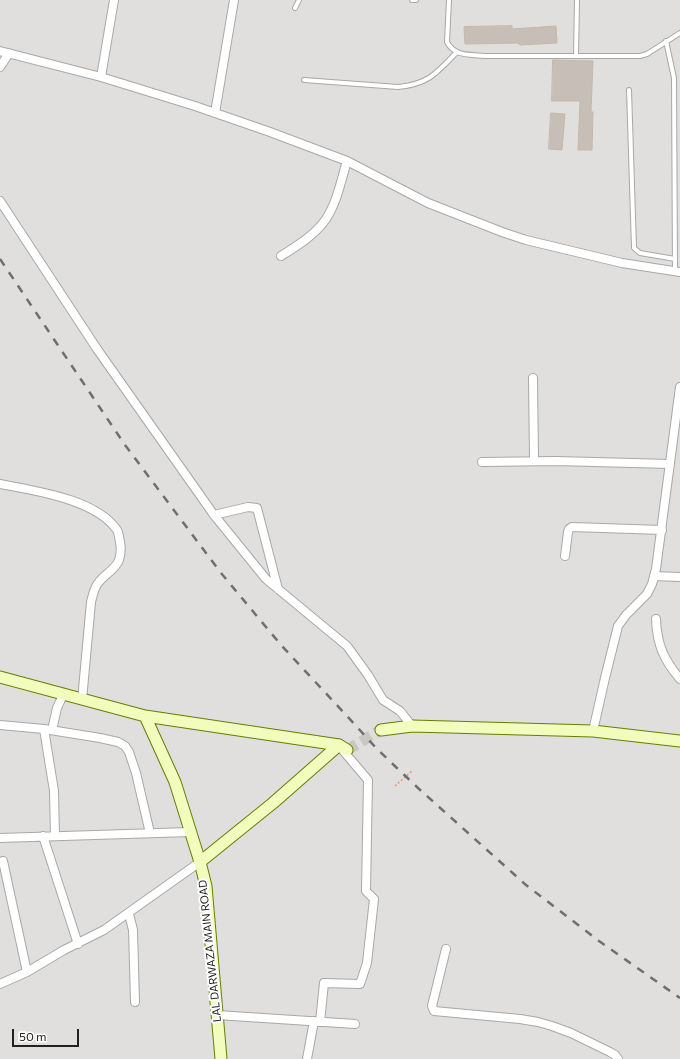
<!DOCTYPE html>
<html>
<head>
<meta charset="utf-8">
<style>
	body { margin:0 }
	#map { position:relative; width:680px; height:1059px; overflow:hidden; background:#f2f0e8; font-family:Commissioner,sans-serif }
	canvas { display:block }
	.scale { position:absolute; left:12px; top:1029px; width:67px; height:18px; box-sizing:border-box; border:2px solid #212121; border-top:0; padding-left:5px; font-size:12px; line-height:14px; white-space:nowrap; color:#212121; -webkit-text-stroke:3px #fff; paint-order:stroke }
</style>
</head>
<body>
<div id="map">
<canvas width="680" height="1059"></canvas>
<div class="scale">50 m</div>
</div>
<script>
const context = document.querySelector('canvas').getContext('2d');
context.lineJoin = 'round';
function paint(path, color) { context.fillStyle = color; context.fill(path, 'evenodd'); }
function trace(path, color, width, dash) { context.strokeStyle = color; context.lineWidth = width; context.lineCap = dash ? 'butt' : 'round'; context.setLineDash(dash || []); context.stroke(path); }
function write(font, color, halo, rows, align = 'center') {
  context.font = font + ' Commissioner,sans-serif'; context.lineWidth = 4; context.setLineDash([]); context.textBaseline = 'middle'; context.strokeStyle = halo; context.fillStyle = color; for (const [text, x, y, turn = 0] of rows) {
    context.save(); context.translate(x, y); context.rotate((+turn || 0) * Math.PI / 180); context.textAlign = isNaN(turn) ? turn : align; if (halo) context.strokeText(text, 0, 0); context.fillText(text, 0, 0); context.restore();
  }
}
paint(new Path2D(`
	M 0,0 L 680,0 L 680,1059 L 0,1059 Z`), '#e0dfde');
const building = new Path2D(`
	M 512,26 L 512,29 L 556,26 L 557,43 L 520,45 L 519,43 L 465,44 L 464,27 Z
	M 553,60 L 593,61 L 591,112 L 593,112 L 592,150 L 578,150 L 580,101 L 552,101 Z
	M 551,113 L 565,114 L 562,150 L 549,149 Z`);
paint(building, '#c7bfb7');
trace(building, '#c4b8aa', 1);
trace(new Path2D(`
	M 347,750 L 381,730`), '#c8c7c0', 11, [11, 5.5]);
const lane = new Path2D(`
	M 412,0 L 416,0
	M 449,0 L 447,42 C 455,57 469,54 485,56 L 640,56 L 647,54 L 680,33
	M 295,8 L 299,0
	M 666,41 L 674,78 L 675,271
	M 576,56 L 577,0
	M 304,80 L 398,87 C 428,84 436,74 456,53
	M 629,90 L 634,248 L 640,253 L 675,259`);
const street = new Path2D(`
	M 0,51 L 101,77 L 195,106 L 270,132 L 347,161 L 428,203 L 502,232 L 526,240 L 622,263 L 680,272
	M 0,67 L 9,53
	M 101,77 L 114,0
	M 215,113 L 234,0
	M 0,201 L 97,349 L 214,515 L 266,579 L 347,646 L 368,675 L 383,700 L 400,711 L 412,726
	M 281,256 C 297,246 315,235 326,219 C 337,202 341,181 347,161
	M 533,378 L 534,461
	M 482,462 L 556,461 L 670,464
	M 0,484 C 35,491 96,499 117,530 C 119,533 119,538 120,542 C 121,547 121,554 119,560 C 115,570 105,574 99,582 C 94,587 93,595 91,602 L 82,700
	M 214,515 L 248,507 L 257,508 L 278,589
	M 565,556 L 568,532 L 569,529 L 572,527 L 662,530
	M 654,576 L 680,577
	M 656,619 C 657,645 664,660 680,679
	M 0,725 L 44,729 L 100,738 L 118,742 L 125,746 L 129,752 L 136,773 L 150,833
	M 44,729 L 54,791 L 55,836
	M 52,730 L 57,708 L 63,695
	M 593,731 L 605,678 L 618,626 L 626,615 L 647,594 L 652,584 L 656,569 L 680,387
	M 43,836 L 78,944
	M 0,838 L 190,832
	M 3,861 L 27,972
	M 129,914 L 133,930 L 135,1002
	M 446,949 L 432,1006 L 434,1011 L 520,1019 L 538,1022 L 552,1026 L 571,1033 L 610,1052 L 615,1055 L 618,1059
	M 0,984 L 27,972 L 64,950 L 104,930 L 200,862
	M 217,1015 L 355,1024
	M 320,1022 L 324,983 L 360,984 L 367,963 L 374,899 L 366,891 L 368,780 L 340,747
	M 307,1059 L 314,1021`);
const secondary = new Path2D(`
	M 0,677 L 145,716 L 175,782 L 200,862 L 206,886 L 221,1059
	M 145,716 L 339,745
	M 381,730 L 412,726 L 593,731 L 680,741
	M 200,862 L 273,803 L 339,745 L 347,750`);
trace(lane, '#a8a8a8', 6);
trace(street, '#a8a8a8', 10);
trace(secondary, '#647f02', 13);
trace(new Path2D(`
	M 395,786 L 413,770`), '#fe8b6d', 1.5, [2, 2]);
trace(lane, '#fff', 4);
trace(street, '#fff', 8);
trace(secondary, '#f2fcbc', 11);
trace(new Path2D(`
	M 0,259 L 125,445 L 221,573 L 281,645 L 347,716 L 377,749 L 418,788 L 526,885 L 599,941 L 680,998`), '#6f6f6f', 2.5, [8, 8]);
write('11px', '#212121', '#fff', [
	["LAL DARWAZA MAIN ROAD",210,951,-96]
]);
</script>
</body>
</html>
